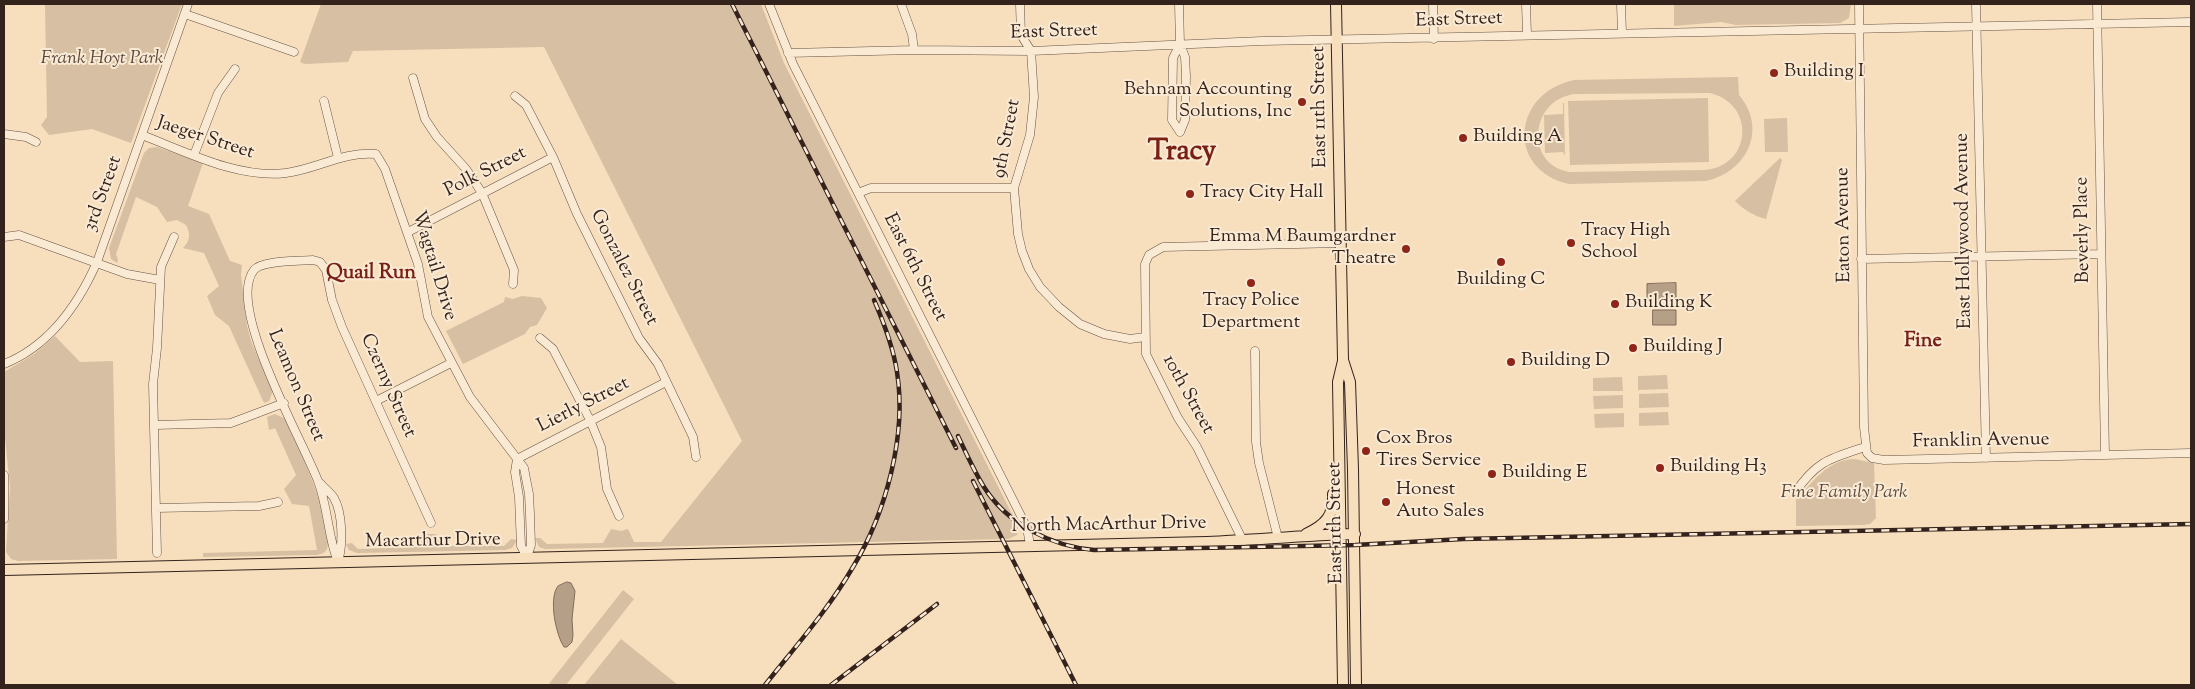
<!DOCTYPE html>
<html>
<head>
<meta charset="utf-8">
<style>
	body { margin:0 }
	#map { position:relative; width:2195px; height:689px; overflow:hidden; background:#f7dfbd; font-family:"Sorts Mill Goudy",serif }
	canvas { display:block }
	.frame { position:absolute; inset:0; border:5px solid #34221c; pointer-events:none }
</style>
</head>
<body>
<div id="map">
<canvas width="2195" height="689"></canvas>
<div class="frame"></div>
</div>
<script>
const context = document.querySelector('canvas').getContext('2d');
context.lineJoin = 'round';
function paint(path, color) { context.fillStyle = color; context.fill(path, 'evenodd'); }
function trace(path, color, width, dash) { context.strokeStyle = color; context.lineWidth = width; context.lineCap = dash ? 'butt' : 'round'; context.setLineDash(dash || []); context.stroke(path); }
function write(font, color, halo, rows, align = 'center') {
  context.font = font + ' "Sorts Mill Goudy",serif'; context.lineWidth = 4; context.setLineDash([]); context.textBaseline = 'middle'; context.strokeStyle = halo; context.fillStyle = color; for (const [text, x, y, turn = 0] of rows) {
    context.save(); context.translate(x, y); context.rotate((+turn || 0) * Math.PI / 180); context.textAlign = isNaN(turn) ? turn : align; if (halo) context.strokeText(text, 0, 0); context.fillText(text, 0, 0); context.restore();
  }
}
paint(new Path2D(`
	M 45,4 L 182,4 L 131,143 L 92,129 L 49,135 L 41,125 L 47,117 Z
	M 321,4 L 761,4 L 784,63 L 1013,516 L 1018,528 L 1017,535 L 1008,539 L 545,549 L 539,547 L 535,538 L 540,538 L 547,544 L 603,543 L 611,529 L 621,531 L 628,529 L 634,542 L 661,542 L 742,441 L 544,47 L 353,51 L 348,62 L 305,64 L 300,62 Z
	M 1674,4 L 1851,4 L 1849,18 L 1840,23 L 1736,25 L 1721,22 L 1674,26 Z
	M 1738,77 L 1739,95 C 1768,129 1747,172 1706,181 L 1569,184 C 1506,170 1512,93 1574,80 ZM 1710,93 C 1756,104 1752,166 1705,170 L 1569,172 C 1524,164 1530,98 1576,94 Z
	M 1708,98 L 1709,162 L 1570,165 L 1568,101 Z
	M 1563,103 L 1564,103 L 1565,156 L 1563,152 L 1545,153 L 1544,115 L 1563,114 Z
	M 1787,118 L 1788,152 L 1765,152 L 1764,119 Z
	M 157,147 L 203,163 L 188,206 L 209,214 L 230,261 L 242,265 L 241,275 L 247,326 L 252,344 L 273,391 L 269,401 L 264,403 L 229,326 L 215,315 L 207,296 L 219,286 L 204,253 L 183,248 C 190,241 191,234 186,225 L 177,220 L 167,222 L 157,207 L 136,197 L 116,254 L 118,260 L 117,263 L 111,259 L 109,248 L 144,153 L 149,148 Z
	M 1780,158 L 1782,160 L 1766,219 C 1754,216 1744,210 1735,201 Z
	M 522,296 L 541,298 L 547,308 L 537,325 L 530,327 L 525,334 L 463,364 L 446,331 L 504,302 L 505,297 L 513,299 Z
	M 55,336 L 80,362 L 113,361 L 117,559 L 18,561 L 11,559 L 6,552 L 10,487 L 4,427 L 4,372 L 34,354 Z
	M 1667,375 L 1668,389 L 1638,390 L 1638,376 Z
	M 1622,377 L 1623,391 L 1593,391 L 1593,378 Z
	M 1668,393 L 1669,407 L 1639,408 L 1639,394 Z
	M 1623,395 L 1623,408 L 1594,409 L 1593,396 Z
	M 1668,412 L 1669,425 L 1639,426 L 1639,413 Z
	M 1624,413 L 1624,427 L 1595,428 L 1594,414 Z
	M 275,414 L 286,419 C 296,442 337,528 327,549 C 325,553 321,554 317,555 L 203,557 L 203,553 L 317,550 L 309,506 L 292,504 L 284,489 L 296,475 L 275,428 L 269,430 L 267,417 Z
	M 1855,459 L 1874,463 L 1876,518 L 1870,524 L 1863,525 L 1796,526 L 1796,500 C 1813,482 1828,459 1855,459 Z
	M 427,534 L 436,534 L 444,546 L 504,546 L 511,539 L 517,540 L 512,548 L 505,550 L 357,553 L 349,550 L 346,544 L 352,543 L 358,549 L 417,547 Z
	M 623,590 L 634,599 L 566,685 L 548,685 Z
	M 621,639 L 678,685 L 584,685 Z`), '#d6bfa2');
const water = new Path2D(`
	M 1676,283 L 1676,300 L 1647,300 L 1647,284 Z
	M 1653,310 L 1676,310 L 1676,325 L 1653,325 Z
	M 567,582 L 571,583 L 575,591 L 572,619 L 573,635 L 572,642 L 567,647 L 564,647 C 556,635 548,598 558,586 Z`);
paint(water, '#b59f86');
trace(water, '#816d5c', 1);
const minor = new Path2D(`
	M 769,4 L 793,64 L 1016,506 L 1027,528 L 1030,545
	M 901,4 L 912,34 L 914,50
	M 1020,4 L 1021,35 L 1031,51 L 1034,97 L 1030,135 L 1014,188 L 1018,234 L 1022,251 L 1029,269 L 1040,287 L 1059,307 L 1080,324 L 1104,334 L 1130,339 L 1145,337
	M 1179,4 L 1180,44 L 1185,57 L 1186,76 L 1185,120 L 1180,132
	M 1433,4 L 1434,39
	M 1526,4 L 1527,35
	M 1621,4 L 1622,33
	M 1859,4 L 1864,427 L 1867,453 L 1872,458 L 1884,460 L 2191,453
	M 1976,4 L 1986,458
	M 2097,4 L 2105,455
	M 185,14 L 294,52
	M 1180,44 L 1173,58 L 1172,120 L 1180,132
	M 788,53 L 914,50 L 1031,51 L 1262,41 L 2191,22
	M 413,78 L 425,119 L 437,137 L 466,169 L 482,193 L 514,270 L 513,284
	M 515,96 L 526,105 L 553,157 L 577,214 L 639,338 L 658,364 L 693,437 L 696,457
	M 324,101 L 338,158
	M 4,134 L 26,137 L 36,142
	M 142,135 C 186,152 239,179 286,173 C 317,169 344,151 376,154 L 385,169 L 418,264 L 428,317 L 470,397 L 524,468 L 529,494 L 530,514 L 531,545 L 527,557
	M 194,155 L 218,93 L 235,69
	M 858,193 L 871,188 L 1014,188
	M 408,232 L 553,157
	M 4,237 L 19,235 L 127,274 L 160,280
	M 1861,259 L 2101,254
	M 540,338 L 553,349 L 590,420 L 601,447 L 607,489 L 619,516
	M 1255,351 L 1256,442 L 1259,463 L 1278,538
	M 4,364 C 49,346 78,305 97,262 L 188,4
	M 376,401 L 451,363
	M 155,425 L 231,423 L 284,403
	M 517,459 L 666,382
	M 517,459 L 515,472 L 519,497 L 521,546 L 527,557
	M 4,475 L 4,519
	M 320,483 C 324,488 331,493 334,498 C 343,514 343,545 338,562
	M 1795,493 C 1816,461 1831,458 1865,447
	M 156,508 L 259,506 L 278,502
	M 1243,541 L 1197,447 L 1178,418 L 1146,354 L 1145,264 L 1149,255 L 1163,247 L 1341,243
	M 157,553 L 153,384 L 157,348 L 161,267 L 174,237
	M 338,562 C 328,538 328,507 318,481 C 303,441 225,306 254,270 C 262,260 299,261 313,260 L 320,262 L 326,270 L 332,300 L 342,327 L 431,523`);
const major = new Path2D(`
	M 1336,4 L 1343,360 L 1350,382 L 1353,469 L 1356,685
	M 1306,534 C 1325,525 1334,516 1333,494
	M 4,570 L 1207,542 C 1257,540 1306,535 1355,534
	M 1343,685 L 1338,382 L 1343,361`);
trace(minor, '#655144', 9);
trace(major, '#34221c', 12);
trace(minor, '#faead4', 8);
trace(major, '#f7dfbd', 10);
const rail = new Path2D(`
	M 732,4 L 956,448
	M 958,436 C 966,453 974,471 984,487 C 1007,524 1051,546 1094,550 L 1355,545 L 1463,539 L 2191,524
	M 973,481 L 1076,685
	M 765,685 C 795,647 828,610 853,567 C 886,513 907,435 897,372 C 893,346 884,323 874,300
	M 831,685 L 937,604`);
trace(rail, '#34221c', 4.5);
trace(rail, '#faead4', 2.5, [8]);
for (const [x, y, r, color] of [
	[1774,73,5,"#8f2418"],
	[1302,102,5,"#8f2418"],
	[1463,138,5,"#8f2418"],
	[1190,194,5,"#8f2418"],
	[1571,243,5,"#8f2418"],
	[1406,249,5,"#8f2418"],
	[1501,262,5,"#8f2418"],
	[1251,283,5,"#8f2418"],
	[1615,304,5,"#8f2418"],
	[1633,348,5,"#8f2418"],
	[1511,362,5,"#8f2418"],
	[1366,451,5,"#8f2418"],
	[1660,468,5,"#8f2418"],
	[1492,474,5,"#8f2418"],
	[1386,502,5,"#8f2418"]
]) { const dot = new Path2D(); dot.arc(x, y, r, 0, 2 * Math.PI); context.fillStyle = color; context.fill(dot); trace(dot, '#faead4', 2); }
write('19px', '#34221c', '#faead4', [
	["East Street",1459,21,-2],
	["East Street",1054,33,-2],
	["East 11th Street",1321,107,-91],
	["Jaeger Street",205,139,18],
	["9th Street",1008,139,-79],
	["Polk Street",486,173,-27],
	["3rd Street",104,194,-70],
	["Eaton Avenue",1845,225,-91],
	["Beverly Place",2084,230,-91],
	["East Hollywood Avenue",1965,231,-91],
	["Wagtail Drive",433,266,73],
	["Gonzalez Street",623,268,63],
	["East 6th Street",914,268,63],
	["Leamon Street",295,386,67],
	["Czerny Street",387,386,66],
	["10th Street",1187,395,61],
	["Lierly Street",584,406,-27],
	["Franklin Avenue",1981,442,-1],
	["East 11th Street",1337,523,-91],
	["North MacArthur Drive",1109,526,-1],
	["Macarthur Drive",433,542,-1]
]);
write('italic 19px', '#5c493e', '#faead4', [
	["Frank Hoyt Park",102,60],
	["Fine Family Park",1844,494]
]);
write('19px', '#34221c', '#faead4', [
	["Building I",1784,73],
	["Behnam Accounting",1292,91,"right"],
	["Solutions, Inc",1292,113,"right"],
	["Building A",1473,138],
	["Tracy City Hall",1200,194],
	["Tracy High",1581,232],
	["School",1581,254],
	["Emma M Baumgardner",1396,238,"right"],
	["Theatre",1396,260,"right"],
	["Building C",1501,281,"center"],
	["Tracy Police",1251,302,"center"],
	["Department",1251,324,"center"],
	["Building K",1625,304],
	["Building J",1643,348],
	["Building D",1521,362],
	["Cox Bros",1376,440],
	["Tires Service",1376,462],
	["Building H3",1670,468],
	["Building E",1502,474],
	["Honest",1396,491],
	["Auto Sales",1396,513]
], 'left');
write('bold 20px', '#7a1f14', '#faead4', [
	["Quail Run",371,275],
	["Fine",1923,343]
]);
write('bold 29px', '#7a1f14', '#faead4', [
	["Tracy",1182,154]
]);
</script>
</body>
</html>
